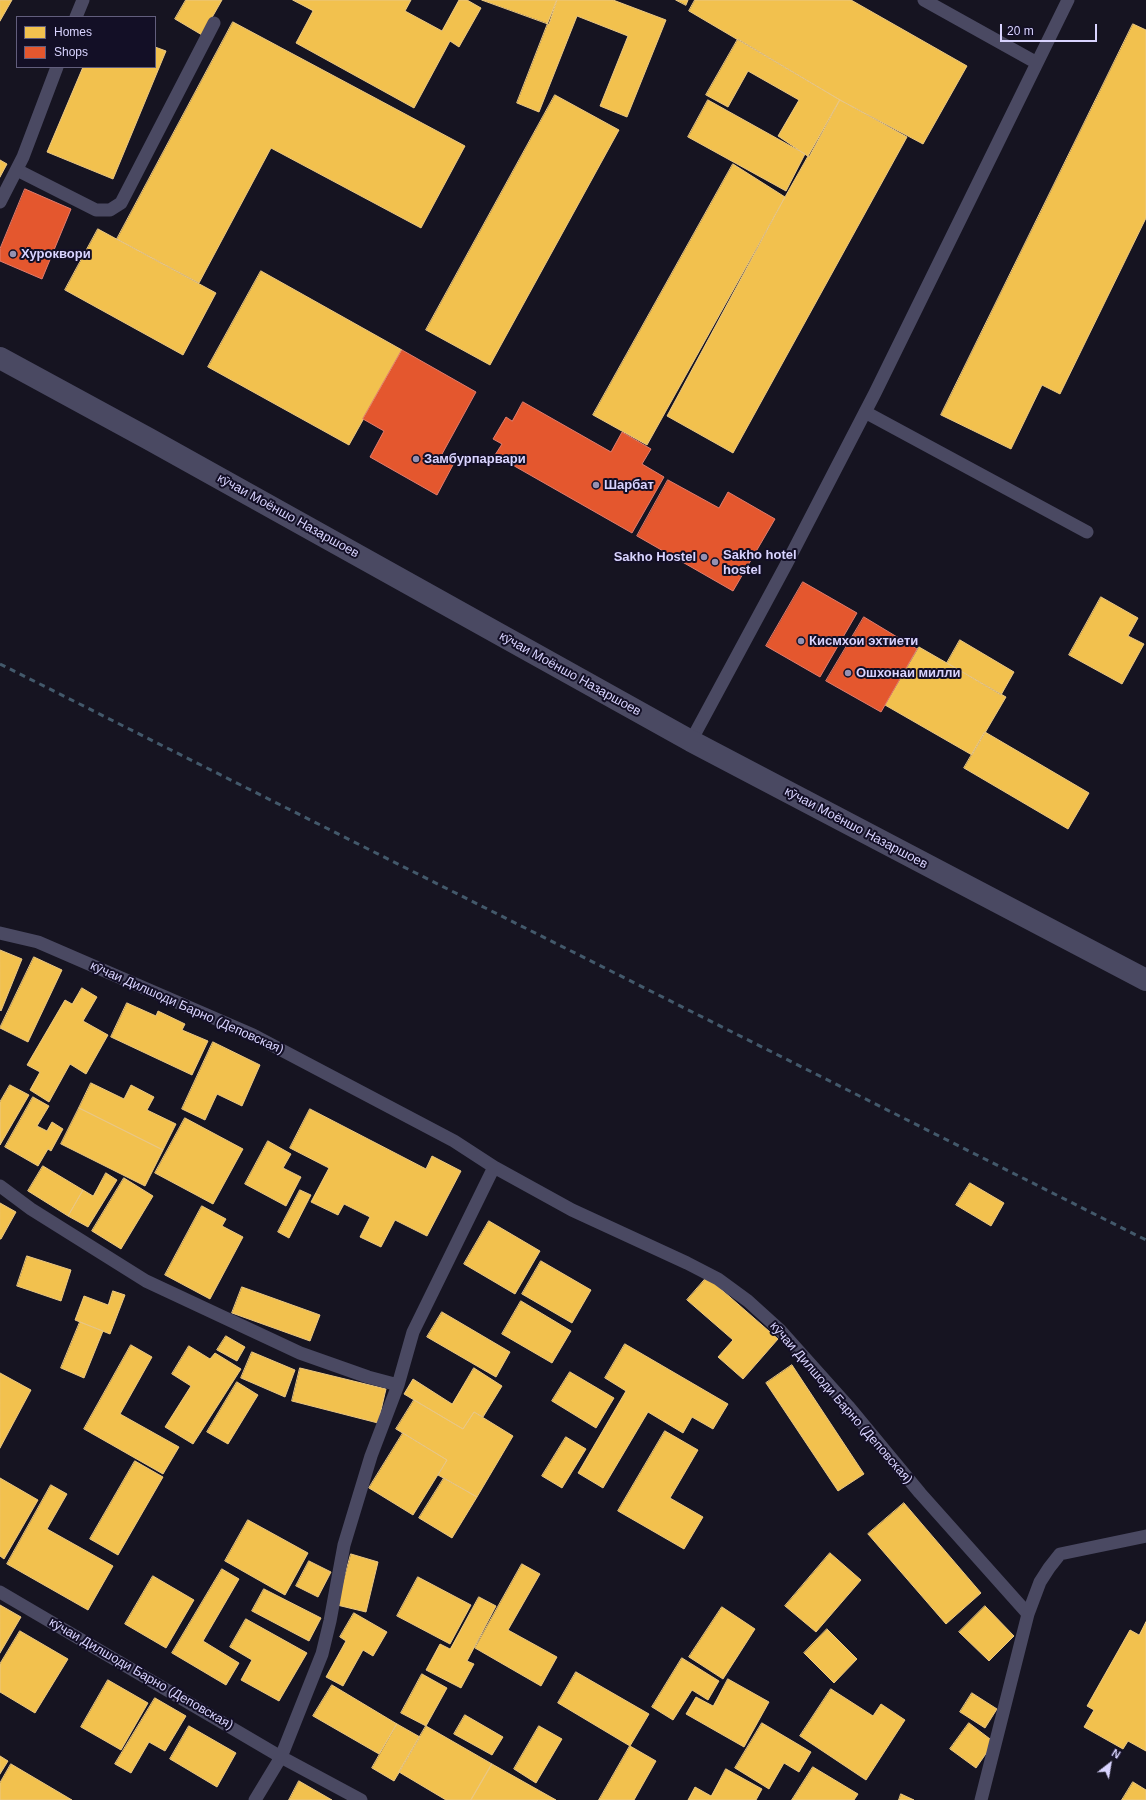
<!DOCTYPE html>
<html>
<head>
<meta charset="utf-8">
<style>
	body { margin:0 }
	#map { position:relative; width:1146px; height:1800px; overflow:hidden; background:#161421; font-family:Helvetica,sans-serif }
	canvas { display:block }
	.legend { position:absolute; left:16px; top:16px; width:140px; height:52px; box-sizing:border-box; background:#130f26; border:1px solid #625e7d; margin:0; padding:5px 7px; list-style:none; font-size:12px; color:#d9d4ff }
	.legend li { display:flex; align-items:center; gap:8px; height:20px }
	.legend b { width:20px; border:1px solid #625e7d }
	.north { position:absolute; left:1090px; top:1744px; width:40px; height:40px; -webkit-text-stroke:3px #130f26; paint-order:stroke; rotate:31deg; font-size:11px; font-weight:700; line-height:16px; text-align:center; color:#d9d4ff }
	.north::after { content:''; display:block; margin:auto; width:14px; height:18px; background:#d9d4ff; clip-path:polygon(50% 0,100% 100%,50% 72%,0 100%) }
	.scale { position:absolute; left:1000px; top:24px; width:97px; height:18px; box-sizing:border-box; border:2px solid #d9d4ff; border-top:0; padding-left:5px; font-size:12px; line-height:14px; white-space:nowrap; color:#d9d4ff; -webkit-text-stroke:3px #130f26; paint-order:stroke }
</style>
</head>
<body>
<div id="map">
<canvas width="1146" height="1800"></canvas>
<ul class="legend">
<li><b style="height:11px;background:#f2c14e"></b>Homes</li>
<li><b style="height:11px;background:#e4572e"></b>Shops</li>
</ul>
<div class="north">N</div>
<div class="scale">20 m</div>
</div>
<script>
const context = document.querySelector('canvas').getContext('2d');
context.lineJoin = 'round';
function paint(path, color) { context.fillStyle = color; context.fill(path, 'evenodd'); }
function trace(path, color, width, dash) { context.strokeStyle = color; context.lineWidth = width; context.lineCap = dash ? 'butt' : 'round'; context.setLineDash(dash || []); context.stroke(path); }
function write(font, color, halo, rows, align = 'center') {
  context.font = font + ' Helvetica,sans-serif'; context.lineWidth = 4; context.setLineDash([]); context.textBaseline = 'middle'; context.strokeStyle = halo; context.fillStyle = color; for (const [text, x, y, turn = 0] of rows) {
    context.save(); context.translate(x, y); context.rotate((+turn || 0) * Math.PI / 180); context.textAlign = isNaN(turn) ? turn : align; if (halo) context.strokeText(text, 0, 0); context.fillText(text, 0, 0); context.restore();
  }
}
const homes = new Path2D(`
	M 0,0 L 12,0 L 0,21 Z
	M 186,0 L 222,0 L 202,35 L 175,19 Z
	M 293,0 L 411,0 L 405,11 L 442,31 L 459,0 L 467,0 L 481,8 L 459,47 L 450,41 L 414,108 L 296,43 L 313,11 Z
	M 482,0 L 557,0 L 549,24 Z
	M 557,0 L 613,0 L 666,20 L 627,117 L 600,106 L 628,36 L 577,16 L 539,112 L 517,103 Z
	M 676,0 L 688,0 L 686,5 Z
	M 695,0 L 851,0 L 967,66 L 923,144 L 840,100 L 689,11 Z
	M 233,22 L 465,146 L 421,228 L 271,148 L 199,283 L 117,239 Z
	M 1133,24 L 1146,30 L 1146,218 L 1060,394 L 1042,385 L 1011,449 L 941,415 Z
	M 738,39 L 840,100 L 809,157 L 778,136 L 799,100 L 748,71 L 728,107 L 706,95 Z
	M 155,47 L 166,51 L 113,179 L 47,152 L 83,67 L 155,67 Z
	M 555,95 L 619,130 L 490,365 L 426,330 Z
	M 708,100 L 805,154 L 786,191 L 688,137 Z
	M 840,100 L 907,137 L 733,453 L 667,416 L 785,197 Z
	M 0,160 L 7,164 L 0,177 Z
	M 733,164 L 785,197 L 647,445 L 593,415 Z
	M 98,229 L 216,293 L 183,355 L 65,290 Z
	M 261,271 L 402,350 L 349,445 L 208,367 Z
	M 1101,597 L 1138,618 L 1128,636 L 1144,644 L 1122,684 L 1069,655 Z
	M 960,640 L 1014,672 L 1001,695 L 947,663 Z
	M 919,647 L 1006,697 L 972,755 L 885,705 Z
	M 985,732 L 1089,793 L 1068,829 L 964,768 Z
	M 0,950 L 22,959 L 1,1011 L 0,1010 Z
	M 34,957 L 62,970 L 28,1042 L 0,1028 Z
	M 82,988 L 97,997 L 83,1021 L 108,1035 L 86,1074 L 70,1064 L 49,1102 L 30,1090 L 40,1072 L 27,1065 L 65,1000 L 72,1004 Z
	M 127,1003 L 156,1016 L 158,1011 L 185,1024 L 182,1030 L 208,1041 L 192,1075 L 111,1037 Z
	M 213,1042 L 260,1065 L 242,1106 L 217,1094 L 205,1120 L 182,1109 Z
	M 91,1083 L 124,1099 L 131,1085 L 154,1097 L 147,1110 L 176,1124 L 163,1150 L 79,1108 Z
	M 10,1085 L 29,1095 L 0,1145 L 0,1102 Z
	M 33,1097 L 49,1106 L 37,1126 L 47,1131 L 52,1122 L 63,1129 L 51,1151 L 48,1149 L 38,1166 L 5,1147 Z
	M 79,1108 L 163,1150 L 145,1186 L 61,1144 Z
	M 310,1109 L 426,1169 L 432,1156 L 461,1171 L 427,1236 L 395,1220 L 381,1247 L 360,1237 L 370,1217 L 344,1204 L 338,1215 L 311,1202 L 329,1168 L 290,1148 Z
	M 185,1118 L 243,1149 L 213,1204 L 155,1173 Z
	M 268,1141 L 291,1154 L 283,1168 L 301,1177 L 286,1206 L 245,1184 Z
	M 43,1166 L 83,1190 L 68,1216 L 28,1191 Z
	M 106,1173 L 117,1180 L 88,1227 L 68,1216 L 83,1190 L 93,1196 Z
	M 124,1178 L 153,1196 L 121,1249 L 92,1231 Z
	M 970,1183 L 1004,1203 L 991,1226 L 956,1205 Z
	M 300,1190 L 311,1195 L 289,1238 L 278,1232 Z
	M 0,1203 L 16,1212 L 1,1239 L 0,1239 Z
	M 202,1206 L 226,1219 L 222,1226 L 243,1237 L 210,1299 L 165,1275 Z
	M 489,1221 L 540,1251 L 515,1294 L 464,1264 Z
	M 27,1256 L 71,1270 L 61,1301 L 17,1286 Z
	M 541,1261 L 591,1290 L 572,1323 L 522,1294 Z
	M 707,1277 L 778,1339 L 743,1379 L 718,1357 L 733,1340 L 687,1300 Z
	M 242,1287 L 320,1315 L 310,1341 L 232,1313 Z
	M 113,1291 L 125,1295 L 110,1334 L 75,1320 L 84,1296 L 108,1305 Z
	M 521,1301 L 571,1331 L 552,1363 L 502,1334 Z
	M 442,1312 L 510,1352 L 496,1377 L 427,1337 Z
	M 80,1322 L 103,1331 L 84,1378 L 61,1368 Z
	M 226,1336 L 245,1347 L 237,1361 L 217,1350 Z
	M 625,1344 L 728,1404 L 713,1429 L 692,1417 L 683,1433 L 648,1412 L 603,1488 L 578,1473 L 626,1391 L 605,1378 Z
	M 131,1345 L 152,1357 L 120,1414 L 179,1447 L 163,1474 L 84,1429 Z
	M 189,1346 L 210,1359 L 215,1353 L 241,1369 L 193,1444 L 165,1427 L 191,1386 L 172,1374 Z
	M 252,1352 L 295,1370 L 285,1397 L 241,1378 Z
	M 792,1365 L 864,1474 L 838,1491 L 766,1383 Z
	M 300,1368 L 386,1389 L 378,1423 L 292,1401 Z
	M 474,1368 L 502,1386 L 483,1417 L 474,1412 L 463,1429 L 404,1394 L 413,1379 L 452,1404 Z
	M 570,1372 L 614,1398 L 596,1428 L 552,1401 Z
	M 0,1373 L 31,1390 L 0,1448 Z
	M 237,1382 L 258,1395 L 228,1444 L 207,1432 Z
	M 414,1400 L 463,1429 L 474,1412 L 513,1436 L 477,1497 L 438,1475 L 447,1460 L 396,1429 Z
	M 665,1431 L 698,1450 L 670,1498 L 703,1517 L 684,1549 L 618,1511 Z
	M 403,1433 L 447,1460 L 413,1515 L 369,1488 Z
	M 566,1437 L 586,1449 L 562,1488 L 542,1476 Z
	M 135,1461 L 163,1477 L 118,1555 L 90,1539 Z
	M 0,1478 L 38,1500 L 4,1559 L 0,1556 Z
	M 444,1478 L 477,1497 L 452,1538 L 419,1518 Z
	M 51,1485 L 67,1494 L 47,1529 L 113,1566 L 88,1610 L 7,1564 Z
	M 904,1503 L 981,1593 L 946,1624 L 868,1534 Z
	M 248,1520 L 308,1553 L 285,1595 L 225,1561 Z
	M 830,1553 L 861,1580 L 816,1632 L 785,1606 Z
	M 351,1554 L 378,1562 L 366,1612 L 337,1605 Z
	M 309,1561 L 331,1572 L 318,1597 L 296,1586 Z
	M 522,1564 L 540,1574 L 508,1630 L 557,1657 L 541,1686 L 475,1648 Z
	M 222,1569 L 239,1579 L 203,1641 L 239,1663 L 226,1685 L 172,1653 Z
	M 153,1576 L 194,1600 L 166,1648 L 125,1624 Z
	M 418,1577 L 471,1605 L 450,1644 L 397,1616 Z
	M 264,1589 L 321,1618 L 309,1641 L 252,1611 Z
	M 479,1597 L 496,1606 L 467,1661 L 474,1664 L 461,1688 L 426,1670 L 440,1644 L 450,1649 Z
	M 0,1605 L 21,1617 L 0,1653 Z
	M 985,1606 L 1014,1636 L 989,1661 L 959,1632 Z
	M 722,1607 L 755,1629 L 723,1679 L 689,1657 Z
	M 354,1613 L 387,1632 L 373,1656 L 363,1650 L 343,1686 L 326,1677 L 346,1641 L 340,1637 Z
	M 246,1619 L 307,1653 L 279,1701 L 241,1680 L 252,1660 L 230,1647 Z
	M 1146,1622 L 1146,1751 L 1128,1741 L 1123,1749 L 1084,1727 L 1094,1710 L 1087,1706 L 1130,1630 L 1139,1635 Z
	M 827,1629 L 857,1659 L 834,1683 L 804,1653 Z
	M 20,1631 L 68,1659 L 35,1713 L 0,1692 L 0,1664 Z
	M 682,1658 L 719,1681 L 708,1700 L 692,1690 L 673,1720 L 652,1707 Z
	M 576,1672 L 649,1714 L 630,1746 L 558,1703 Z
	M 422,1674 L 447,1688 L 426,1726 L 401,1713 Z
	M 728,1679 L 769,1702 L 744,1747 L 686,1714 L 696,1697 L 713,1706 Z
	M 108,1680 L 148,1703 L 121,1750 L 81,1727 Z
	M 332,1685 L 397,1724 L 379,1754 L 313,1716 Z
	M 831,1689 L 873,1716 L 881,1704 L 905,1720 L 866,1780 L 800,1736 Z
	M 972,1693 L 997,1709 L 985,1728 L 960,1712 Z
	M 155,1698 L 186,1716 L 165,1751 L 149,1742 L 131,1773 L 115,1764 Z
	M 465,1715 L 503,1737 L 492,1755 L 454,1734 Z
	M 762,1723 L 811,1752 L 799,1772 L 784,1763 L 769,1789 L 735,1768 Z
	M 969,1723 L 994,1742 L 976,1768 L 950,1749 Z
	M 397,1724 L 420,1737 L 394,1781 L 372,1768 Z
	M 189,1726 L 236,1753 L 217,1787 L 170,1759 Z
	M 426,1726 L 492,1764 L 471,1800 L 446,1800 L 399,1772 Z
	M 539,1726 L 562,1739 L 536,1783 L 514,1769 Z
	M 630,1746 L 656,1761 L 634,1800 L 599,1800 Z
	M 0,1756 L 8,1761 L 0,1774 Z
	M 11,1764 L 72,1800 L 0,1800 L 0,1783 Z
	M 492,1764 L 556,1800 L 471,1800 Z
	M 813,1767 L 858,1794 L 854,1800 L 792,1800 Z
	M 726,1769 L 762,1789 L 756,1800 L 688,1800 L 695,1787 L 711,1796 Z
	M 299,1781 L 332,1800 L 289,1800 Z
	M 1133,1782 L 1146,1790 L 1146,1800 L 1122,1800 Z
	M 901,1794 L 914,1800 L 899,1800 Z`);
paint(homes, '#f2c14e');
trace(homes, '#eac783', 1);
const shops = new Path2D(`
	M 25,189 L 71,209 L 42,279 L 0,261 L 0,249 Z
	M 402,350 L 476,392 L 441,456 L 454,463 L 437,495 L 370,457 L 384,431 L 363,419 Z
	M 523,402 L 611,452 L 622,432 L 651,449 L 642,464 L 664,477 L 632,533 L 495,455 L 502,444 L 493,439 L 506,417 L 512,421 Z
	M 668,480 L 719,508 L 728,492 L 775,519 L 733,591 L 637,536 Z
	M 803,582 L 857,613 L 820,677 L 766,646 Z
	M 864,617 L 917,649 L 881,712 L 826,681 Z`);
paint(shops, '#e4572e');
trace(shops, '#e17c6d', 1);
trace(new Path2D(`
	M 924,0 L 1037,63
	M 76,17 L 83,0
	M 17,170 L 96,210 L 110,210 L 121,203 L 214,23
	M 0,202 L 23,157 L 57,67
	M 865,412 L 1087,532
	M 691,741 L 787,563 L 875,393 L 1068,0
	M 0,933 L 38,942 L 253,1035 L 454,1141 L 494,1167
	M 0,1186 L 31,1209 L 146,1281 L 300,1353 L 368,1377 L 398,1385
	M 0,1592 L 281,1757 L 361,1800
	M 255,1800 L 281,1757 L 322,1654 L 330,1621 L 344,1545 L 371,1456 L 398,1385 L 413,1332 L 494,1167 L 572,1210 L 687,1263 L 718,1279 L 748,1301 L 780,1330 L 848,1406 L 920,1493 L 1028,1614
	M 981,1800 L 1028,1614 L 1040,1582 L 1049,1568 L 1060,1554 L 1146,1536`), '#4a4962', 13);
trace(new Path2D(`
	M 0,358 L 149,439 L 691,741 L 1146,980`), '#4a4962', 22);
trace(new Path2D(`
	M 0,664 L 1146,1240`), '#43596b', 3, [6, 5]);
for (const [x, y, r, color] of [
	[13,254,4,"#9591b1"],
	[416,459,4,"#9591b1"],
	[596,485,4,"#9591b1"],
	[704,557,4,"#9591b1"],
	[715,562,4,"#9591b1"],
	[801,641,4,"#9591b1"],
	[848,673,4,"#9591b1"]
]) { const dot = new Path2D(); dot.arc(x, y, r, 0, 2 * Math.PI); context.fillStyle = color; context.fill(dot); trace(dot, '#130f26', 1.5); }
write('bold 13px', '#d9d4ff', '#130f26', [
	["Хуроквори",21,254],
	["Замбурпарвари",424,459],
	["Шарбат",604,485],
	["Sakho hotel",723,555],
	["hostel",723,570],
	["Sakho Hostel",696,557,"right"],
	["Кисмхои эхтиети",809,641],
	["Ошхонаи милли",856,673]
], 'left');
write('13px', '#d9d4ff', '#130f26', [
	["кӯчаи Моёншо Назаршоев",288,516,29],
	["кӯчаи Моёншо Назаршоев",570,674,29],
	["кӯчаи Моёншо Назаршоев",856,828,28],
	["кӯчаи Дилшоди Барно (Деповская)",187,1008,24],
	["кӯчаи Дилшоди Барно (Деповская)",841,1403,49],
	["кӯчаи Дилшоди Барно (Деповская)",141,1674,30]
]);
</script>
</body>
</html>
